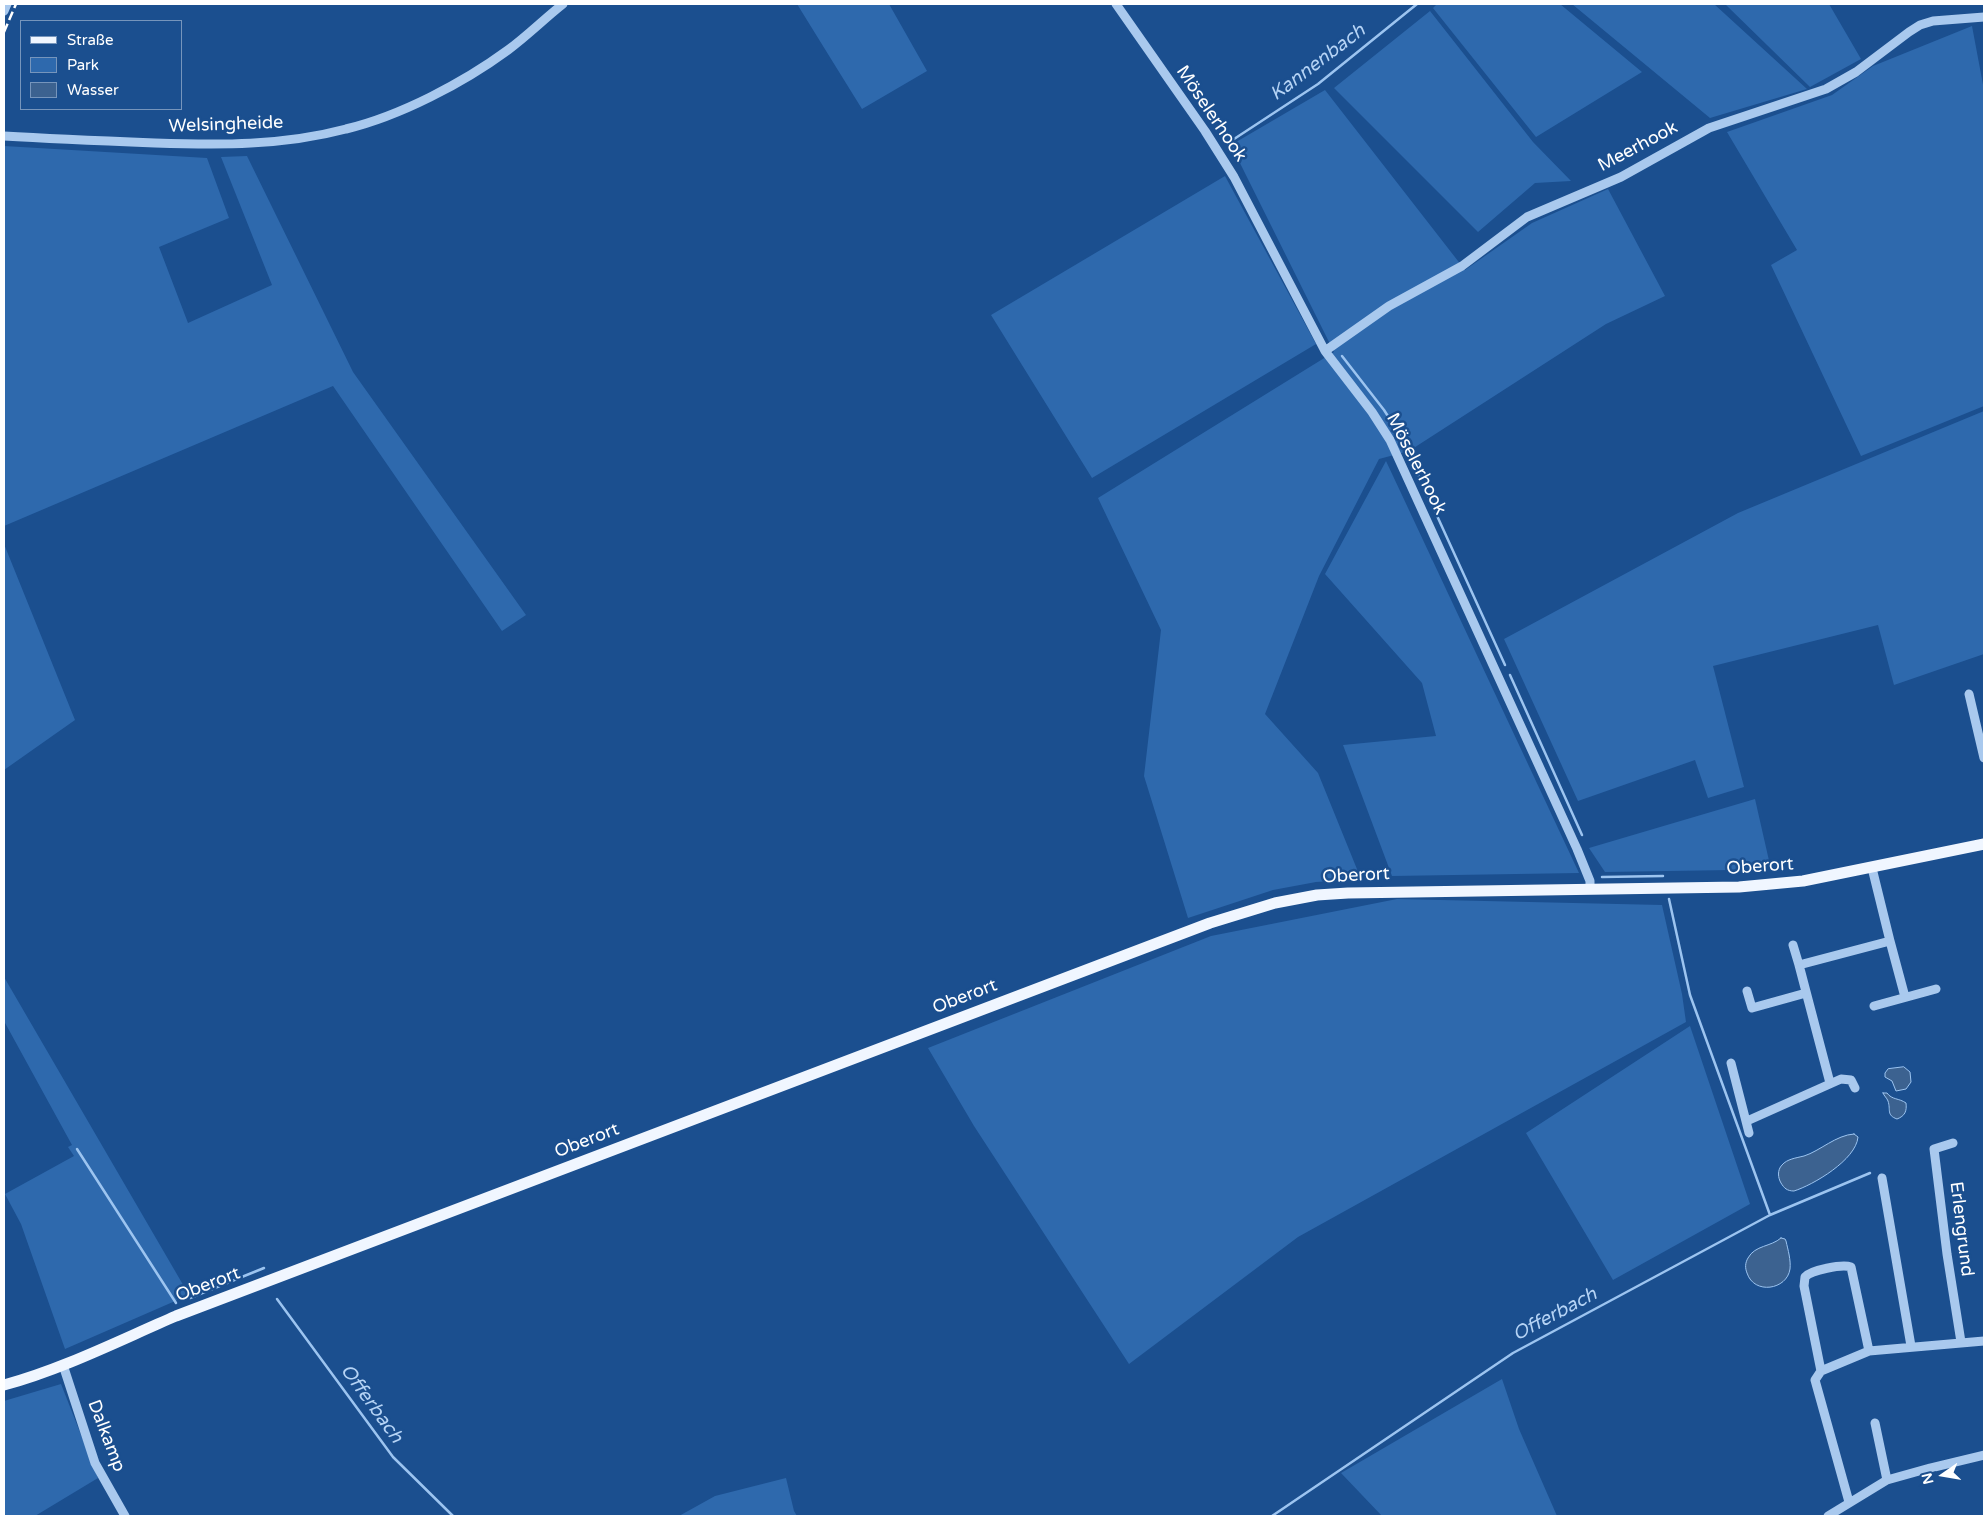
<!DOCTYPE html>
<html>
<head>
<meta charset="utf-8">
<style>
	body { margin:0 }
	#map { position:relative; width:1988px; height:1520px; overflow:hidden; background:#1b4f8f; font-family:"Varela Round",sans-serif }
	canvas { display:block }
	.frame { position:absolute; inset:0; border:5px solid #fff; pointer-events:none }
	.legend { position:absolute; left:20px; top:20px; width:162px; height:90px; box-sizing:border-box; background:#1b4f8f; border:1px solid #7695bc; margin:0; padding:6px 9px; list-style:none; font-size:15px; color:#fff }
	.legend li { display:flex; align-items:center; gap:10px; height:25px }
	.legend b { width:25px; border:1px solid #7695bc }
	.north { position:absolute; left:1918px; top:1450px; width:50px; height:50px; -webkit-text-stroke:4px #1b4f8f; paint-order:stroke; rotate:257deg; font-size:14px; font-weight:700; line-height:20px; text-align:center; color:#fff }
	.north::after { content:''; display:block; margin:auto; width:18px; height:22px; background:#fff; clip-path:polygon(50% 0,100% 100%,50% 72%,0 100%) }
</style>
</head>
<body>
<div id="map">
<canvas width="1988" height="1520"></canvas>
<div class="frame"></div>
<ul class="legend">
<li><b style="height:6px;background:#f0f6ff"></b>Straße</li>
<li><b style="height:14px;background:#2e69ad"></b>Park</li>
<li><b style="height:14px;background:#3c6290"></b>Wasser</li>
</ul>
<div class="north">N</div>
</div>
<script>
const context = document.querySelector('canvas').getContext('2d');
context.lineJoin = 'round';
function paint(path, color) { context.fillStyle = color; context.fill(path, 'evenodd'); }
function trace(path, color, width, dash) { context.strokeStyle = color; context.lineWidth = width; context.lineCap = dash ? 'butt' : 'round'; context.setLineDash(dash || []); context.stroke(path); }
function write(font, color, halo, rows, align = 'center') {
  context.font = font + ' "Varela Round",sans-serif'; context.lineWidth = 5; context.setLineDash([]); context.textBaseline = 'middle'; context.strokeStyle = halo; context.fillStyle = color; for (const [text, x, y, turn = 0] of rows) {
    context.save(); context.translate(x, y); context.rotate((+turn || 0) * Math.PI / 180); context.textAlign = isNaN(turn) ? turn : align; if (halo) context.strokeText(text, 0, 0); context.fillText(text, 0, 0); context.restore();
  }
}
paint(new Path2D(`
	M 797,4 L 889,4 L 927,71 L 862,109 Z
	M 1437,4 L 1560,4 L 1642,72 L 1536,137 L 1433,8 Z
	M 1572,4 L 1714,4 L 1807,89 L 1710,118 Z
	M 1725,4 L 1829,4 L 1861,59 L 1810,87 Z
	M 1430,11 L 1533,142 L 1571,181 L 1535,183 L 1478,232 L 1334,88 Z
	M 1972,26 L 1984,90 L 1984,406 L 1861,456 L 1771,265 L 1797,250 L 1727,132 L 1832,95 L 1873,66 Z
	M 1325,90 L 1465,270 L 1532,223 L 1608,189 L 1665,296 L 1606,324 L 1409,451 L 1379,459 L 1319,576 L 1265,714 L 1318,773 L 1361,879 L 1316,882 L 1273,890 L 1188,918 L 1144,776 L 1161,630 L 1098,498 L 1334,352 L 1231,145 Z
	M 4,146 L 207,158 L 229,218 L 159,247 L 188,323 L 272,285 L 221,157 L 247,156 L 353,372 L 526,615 L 502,631 L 333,386 L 4,526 Z
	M 1225,176 L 1316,344 L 1092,478 L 991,315 Z
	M 1984,411 L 1984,654 L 1894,685 L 1878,625 L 1713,666 L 1744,787 L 1708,798 L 1695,760 L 1578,801 L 1504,639 L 1738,513 Z
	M 1386,461 L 1579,873 L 1392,876 L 1343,745 L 1436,736 L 1422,683 L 1325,574 Z
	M 4,544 L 75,720 L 4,770 Z
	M 1755,799 L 1770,865 L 1731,870 L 1605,872 L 1589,848 Z
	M 1397,899 L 1662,905 L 1682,994 L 1686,1022 L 1298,1237 L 1129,1364 L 974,1126 L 928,1048 L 1211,936 Z
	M 4,977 L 189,1295 L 65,1349 L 21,1224 L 5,1194 L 74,1156 L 68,1147 L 72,1145 L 4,1021 Z
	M 1690,1026 L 1750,1204 L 1613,1280 L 1526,1133 Z
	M 1502,1379 L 1519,1429 L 1557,1516 L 1382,1516 L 1341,1473 Z
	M 61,1384 L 98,1478 L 35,1516 L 4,1516 L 4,1401 Z
	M 786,1478 L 794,1511 L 797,1516 L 679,1516 L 715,1496 Z`), '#2e69ad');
const water = new Path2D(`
	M 1904,1067 L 1910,1072 L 1911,1082 L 1906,1089 L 1896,1091 L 1892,1081 L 1885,1077 L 1885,1073 L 1888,1069 Z
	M 1883,1093 L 1887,1093 C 1892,1100 1899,1098 1906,1103 C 1907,1111 1905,1116 1897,1119 C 1886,1115 1891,1110 1888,1101 C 1887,1098 1884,1096 1883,1093 Z
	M 1854,1134 L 1858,1137 C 1856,1160 1813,1185 1794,1191 C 1787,1191 1784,1188 1781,1183 C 1778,1178 1777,1170 1782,1165 C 1787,1159 1796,1158 1804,1156 C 1820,1151 1836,1135 1854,1134 Z
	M 1781,1238 L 1785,1239 L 1786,1241 C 1788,1250 1791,1260 1790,1269 C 1787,1290 1754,1295 1747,1273 C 1745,1268 1745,1263 1748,1258 C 1755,1245 1771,1247 1781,1238 Z`);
paint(water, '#3c6290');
trace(water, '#9cc4f0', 1);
trace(new Path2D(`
	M 1231,141 L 1318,84 L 1417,4
	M 1342,356 L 1384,410 L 1400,435 L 1413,463
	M 1418,474 L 1505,665
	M 1510,675 L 1582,835
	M 1602,877 L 1663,876
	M 1669,899 L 1690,995 L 1770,1215
	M 77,1149 L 176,1303
	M 190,1298 L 264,1268
	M 277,1299 L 393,1457 L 453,1516
	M 1272,1516 L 1513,1353 L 1770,1215 L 1870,1173`), '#9cc4f0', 2.5);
trace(new Path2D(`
	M 1116,4 L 1205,131 L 1234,177 L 1325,351 L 1372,412 L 1390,440 L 1577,849 L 1590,881 L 1590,889
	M 4,11 L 7,4
	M 4,136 C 54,139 104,141 155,143 C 219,145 282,146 346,129 C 400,116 463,83 508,50 C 527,36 544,19 563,4
	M 1325,351 L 1389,306 L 1462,266 L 1527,217 L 1621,177 L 1709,128 L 1826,89 L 1856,72 L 1909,32 L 1920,25 L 1933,21 L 1984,17
	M 1969,694 L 1984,758
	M 1890,941 L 1905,997
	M 1793,945 L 1799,965
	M 1747,991 L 1752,1008 L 1806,993
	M 1874,1006 L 1936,989
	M 1731,1063 L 1749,1133
	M 1830,1083 L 1799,965 L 1890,941 L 1872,868
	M 1747,1121 L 1841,1079 L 1851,1080 L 1855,1088
	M 1953,1143 L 1934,1149 L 1947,1254 L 1961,1342
	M 1882,1178 L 1911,1346
	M 63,1365 L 95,1463 L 125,1516
	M 1821,1371 L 1804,1286 L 1805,1277 C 1811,1270 1842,1264 1851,1267 L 1869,1351
	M 1875,1423 L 1887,1480
	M 1849,1502 L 1815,1380 L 1821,1371 L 1869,1351 L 1984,1341
	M 1828,1516 L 1887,1480 L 1930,1468 L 1984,1455`), '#a9c9ee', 9);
trace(new Path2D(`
	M 4,1385 C 63,1369 120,1340 176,1316 L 1210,923 L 1275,903 L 1317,895 L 1348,893 L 1739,887 L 1803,881 L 1984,844`), '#f0f6ff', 11);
trace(new Path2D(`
	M 4,32 L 16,4`), '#fff', 2.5, [9, 4]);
write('18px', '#fff', '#1b4f8f', [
	["Möselerhook",1211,114,56],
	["Welsingheide",226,125,-2],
	["Meerhook",1638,147,-28],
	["Möselerhook",1416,464,63],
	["Oberort",1760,867,-4],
	["Oberort",1356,876,-3],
	["Oberort",965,997,-21],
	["Oberort",587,1141,-21],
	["Erlengrund",1961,1229,83],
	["Oberort",208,1285,-21],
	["Dalkamp",106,1436,69]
]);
write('italic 19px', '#b5d3f5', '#1b4f8f', [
	["Kannenbach",1318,63,-37],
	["Offerbach",1555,1315,-28],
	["Offerbach",371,1404,54]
]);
</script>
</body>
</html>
